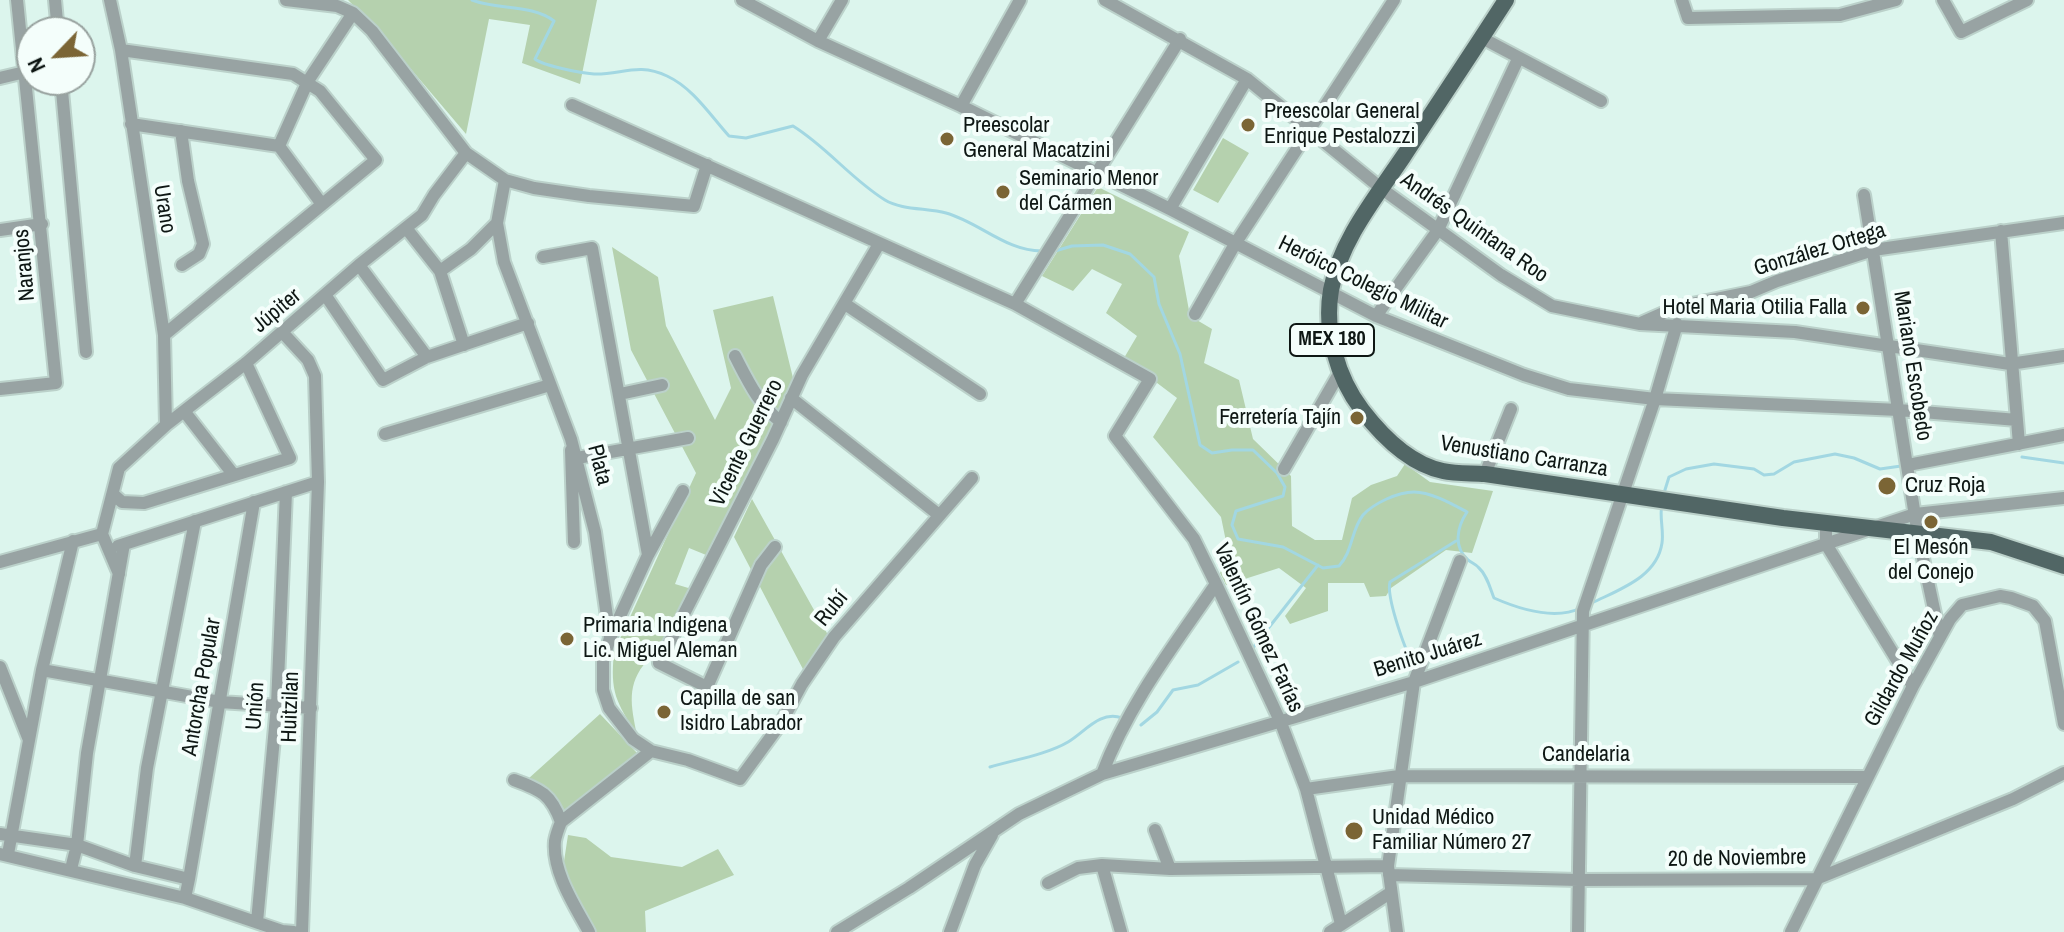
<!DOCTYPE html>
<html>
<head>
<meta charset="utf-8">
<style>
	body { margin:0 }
	#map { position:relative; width:2064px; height:932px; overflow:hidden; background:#dcf5ed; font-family:"Archivo Narrow",sans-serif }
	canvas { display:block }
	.north { position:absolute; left:16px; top:16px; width:80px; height:80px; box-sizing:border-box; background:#f4fefb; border:2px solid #98a29f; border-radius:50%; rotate:245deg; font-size:22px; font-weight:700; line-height:32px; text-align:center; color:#0e1714 }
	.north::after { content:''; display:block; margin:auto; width:28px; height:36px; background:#7b6535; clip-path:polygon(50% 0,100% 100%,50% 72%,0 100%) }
</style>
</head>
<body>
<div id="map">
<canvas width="2064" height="932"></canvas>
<div class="north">N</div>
</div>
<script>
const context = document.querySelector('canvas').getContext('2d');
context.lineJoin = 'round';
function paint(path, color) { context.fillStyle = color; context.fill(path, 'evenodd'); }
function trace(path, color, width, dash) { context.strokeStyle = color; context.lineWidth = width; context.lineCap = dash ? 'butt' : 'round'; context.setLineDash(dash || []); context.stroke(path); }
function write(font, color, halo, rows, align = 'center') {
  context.font = font + ' "Archivo Narrow",sans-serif'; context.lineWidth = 8; context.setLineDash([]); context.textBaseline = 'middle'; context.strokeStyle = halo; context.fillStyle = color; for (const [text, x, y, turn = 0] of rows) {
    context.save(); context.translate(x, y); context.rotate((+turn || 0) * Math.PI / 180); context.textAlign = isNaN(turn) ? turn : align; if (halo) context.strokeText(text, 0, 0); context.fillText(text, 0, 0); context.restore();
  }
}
paint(new Path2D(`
	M 348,0 L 597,0 L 580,84 L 522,63 L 530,25 L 489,19 L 466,134 L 376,28 Z
	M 1223,138 L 1249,153 L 1218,203 L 1193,190 Z
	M 1098,187 L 1189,232 L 1179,256 L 1190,316 L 1212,329 L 1204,363 L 1239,380 L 1253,439 L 1291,476 L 1292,526 L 1315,540 L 1342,540 L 1352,498 L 1371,485 L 1397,476 L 1405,464 L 1430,482 L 1493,491 L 1472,553 L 1446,550 L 1391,588 L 1386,596 L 1370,597 L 1364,583 L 1328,583 L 1328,611 L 1290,624 L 1285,616 L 1306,588 L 1279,568 L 1226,585 L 1220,573 L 1229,556 L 1221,517 L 1153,437 L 1177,398 L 1124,358 L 1137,336 L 1106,313 L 1122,284 L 1092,269 L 1073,291 L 1042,276 Z
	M 612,247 L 658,277 L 666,326 L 715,420 L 731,388 L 713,310 L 773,296 L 793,378 L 711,557 L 689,548 L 675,584 L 695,590 L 667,645 C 658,647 653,654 647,661 C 626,684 631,706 637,735 C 616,701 610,693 614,652 L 696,473 L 631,350 Z
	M 752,499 L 828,635 L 805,673 L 734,537 Z
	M 600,714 L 637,753 L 564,815 L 528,779 Z
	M 568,835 L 586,838 L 611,857 L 682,867 L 718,849 L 734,875 L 645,911 L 646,932 L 590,932 L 563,868 Z`), '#b5d1ae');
trace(new Path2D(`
	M 472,0 C 497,10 532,4 554,21 L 535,59 C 544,66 581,73 594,74 C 621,75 638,62 667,76 C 693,88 710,115 729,136 L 746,138 L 793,126 C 827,147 851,179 885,200 C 901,210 927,208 946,213 C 979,222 1007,252 1043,251
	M 1055,251 L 1072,246 L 1103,245 L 1130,254 L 1154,277 L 1159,304 L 1180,354 L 1200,445 L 1212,453 L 1232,450 L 1253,450 L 1277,473 L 1285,487 L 1283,496 L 1236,511 L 1232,525 L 1238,539 L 1283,547 L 1323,568 L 1339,566 C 1353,551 1351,530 1363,515 C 1374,503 1398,492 1414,492 C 1431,492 1452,504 1467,512 C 1457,527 1453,547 1468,560 C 1472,563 1476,564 1479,568 C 1487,575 1490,588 1494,598 C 1519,609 1555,620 1581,608
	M 2022,457 L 2064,463
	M 1664,493 L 1669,477 L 1686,469 L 1714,464 L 1754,469 L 1764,475 L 1774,474 L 1794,462 L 1835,454 L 1854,458 L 1880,469 L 1901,466
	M 1592,603 C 1620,589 1657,577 1662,543 C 1664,530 1659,516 1662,504
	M 1252,649 L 1318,565
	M 1416,667 C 1406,656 1386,596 1390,582 L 1456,541
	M 1141,725 L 1157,712 L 1173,690 L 1198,685 L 1238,662
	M 990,767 C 1014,760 1048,754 1068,742 C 1085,732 1100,710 1122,718`), '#a2d7e2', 3);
const minor = new Path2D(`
	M 55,0 L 58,32
	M 110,0 L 121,50 L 164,335 L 166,425
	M 286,0 L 337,6 L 353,13 L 372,31 L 466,153 L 505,180 L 534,188 L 589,196 L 694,206 L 707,165
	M 742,0 L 818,41 L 961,106 L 1170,209 L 1376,316 L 1524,375 L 1569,389 L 1655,399 L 1899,410 L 2017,420
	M 1105,0 L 1247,79 L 1382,189 L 1501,275 L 1552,306 L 1640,324 L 1795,332 L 2010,364 L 2064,356
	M 1682,0 L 1688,18 L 1840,15 L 1896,0
	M 1943,0 L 1961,32 L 2027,0
	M 1482,38 L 1601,101
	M 818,41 L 842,0
	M 121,50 L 293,74 L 320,91 L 376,160 L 164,335
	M 0,78 L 25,72
	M 61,80 L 86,352
	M 572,105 L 1015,304 L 1150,379 L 1115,436 L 1194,539 L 1216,584 L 1281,723 L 1306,789 L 1341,924
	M 961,106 L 1020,0
	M 131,124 L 279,146 L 321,203
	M 181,131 L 188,181 L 203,244 L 199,254 L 182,265
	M 279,146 L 308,81 L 353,13
	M 505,180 L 497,223 L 504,262 L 571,439 L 595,532 L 610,638 L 603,661 L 603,690 L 609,708 L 633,739 L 651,751 L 688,760 L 740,779 L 781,723 L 802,684 L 834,637 L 972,478
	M 1864,195 L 1918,535 L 1940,637
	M 1170,209 L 1247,79
	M 406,228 L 440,271 L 464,345
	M 0,230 L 42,224
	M 2001,231 L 2019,444
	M 543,257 L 592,248 L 648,555
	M 359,265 L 427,357
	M 440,271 L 471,249 L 497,223
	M 326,296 L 383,380 L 427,357 L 528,323
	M 845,304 L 980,394
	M 1015,304 L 1180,39
	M 1195,314 L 1235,244 L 1394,0
	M 1376,316 L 1438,230 L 1518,59
	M 1643,322 L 1677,307 L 1751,292 L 1777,281 L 1873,250 L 2064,223
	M 283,333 L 308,360 L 315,376 L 318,482 L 302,932
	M 735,356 C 748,381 759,405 781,422
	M 0,389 L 56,383 L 17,0
	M 620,394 L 662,385
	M 791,398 L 939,515
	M 184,411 L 233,474
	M 385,434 L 550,385
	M 571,450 L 574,542
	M 577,458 L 688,438
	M 1908,465 L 2064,435
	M 1284,469 L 1340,372
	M 1485,474 L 1511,409
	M 114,495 L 122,502 L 144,503 L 290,458 L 246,363
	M 1823,521 L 1826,529 L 1826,544 L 1913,686
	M 118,546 L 318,482
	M 775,547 L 761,565 L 707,687 L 659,663 L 773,439 L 802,375 L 879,244
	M 0,562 L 102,534
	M 119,574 L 102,534 L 119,468 L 166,425 L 246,363 L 359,265 L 422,215 L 434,195 L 466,153
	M 610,638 L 648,555 L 683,491
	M 0,667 L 29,740
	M 42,670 L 220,702 L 311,708
	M 1102,774 C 1128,705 1175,644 1216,584
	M 514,780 C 541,790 551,794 561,822
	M 1306,789 L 1399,776 L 1867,777
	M 561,822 C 559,827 556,835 555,841 C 552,872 575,906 589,932
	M 561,822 L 651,751
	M 1155,830 L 1170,869
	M 0,834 L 77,845 L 135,866 L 189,879 L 185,898
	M 0,854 L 185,898 L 282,931 L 294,932
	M 8,854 L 42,670 L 73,541
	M 1102,865 L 1121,932
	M 135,866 L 147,768 L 195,521
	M 71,869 L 77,845 L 87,753 L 124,544
	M 1389,875 L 1578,880 L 1816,879 L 2013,799 L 2064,773
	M 189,879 L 254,502
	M 1048,883 L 1078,868 L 1102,865 L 1170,869 L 1388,866
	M 257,922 L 277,705 L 286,492
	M 837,932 L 909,888 L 1019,814 L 1102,774 L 1414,682 L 1915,514 L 2064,498
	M 950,932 L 975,865 L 992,835
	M 1330,932 L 1390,893
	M 1397,932 L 1388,866 L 1414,682 L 1460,561
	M 1578,932 L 1583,611 L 1655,399 L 1677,324
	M 1791,932 L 1913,686 L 1950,619 L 1962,605 L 2000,596 L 2011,598 L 2033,606 L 2045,621 L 2064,724`);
const major = new Path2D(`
	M 1506,0 C 1472,53 1437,105 1403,157 C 1376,197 1340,241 1331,290 C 1324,331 1337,377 1362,410 C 1382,436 1409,464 1443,471 C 1456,474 1471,473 1485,474 L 1783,518 L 1991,542 L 2064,566`);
trace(minor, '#bbd1ca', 16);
trace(major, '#bbd1ca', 20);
trace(minor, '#98a3a3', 12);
trace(major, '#516665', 16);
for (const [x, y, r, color] of [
	[1248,125,8,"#7b6535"],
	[947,139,8,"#7b6535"],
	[1003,192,8,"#7b6535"],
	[1863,308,8,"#7b6535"],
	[1357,418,8,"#7b6535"],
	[1887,486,10,"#7b6535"],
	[1931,522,8,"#7b6535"],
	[567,639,8,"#7b6535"],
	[664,712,8,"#7b6535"],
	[1354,831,10,"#7b6535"]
]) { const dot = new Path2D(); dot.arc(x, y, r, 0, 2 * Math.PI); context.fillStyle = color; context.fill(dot); trace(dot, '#f4fefb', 3); }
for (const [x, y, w] of [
	[1332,340,84]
]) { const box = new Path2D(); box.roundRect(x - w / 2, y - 16, w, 32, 6); context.fillStyle = '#f4fefb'; context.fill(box); trace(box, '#0e1714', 2); }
write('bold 20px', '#0e1714', null, [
	["MEX 180",1332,340]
]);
write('22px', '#0e1714', '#f4fefb', [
	["Preescolar General",1264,112],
	["Enrique Pestalozzi",1264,137],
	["Preescolar",963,126],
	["General Macatzini",963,151],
	["Seminario Menor",1019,179],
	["del Cármen",1019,204],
	["Hotel Maria Otilia Falla",1847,308,"right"],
	["Ferretería Tajín",1341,418,"right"],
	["Cruz Roja",1905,486],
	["El Mesón",1931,548,"center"],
	["del Conejo",1931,573,"center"],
	["Primaria Indigena",583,626],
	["Lic. Miguel Aleman",583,651],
	["Capilla de san",680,699],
	["Isidro Labrador",680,724],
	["Unidad Médico",1372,818],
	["Familiar Número 27",1372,843]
], 'left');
write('22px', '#0e1714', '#f4fefb', [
	["Urano",164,209,81],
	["Andrés Quintana Roo",1474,228,35],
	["González Ortega",1820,250,-17],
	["Naranjos",25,265,-95],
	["Heróico Colegio Militar",1363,283,26],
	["Júpiter",277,311,-40],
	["Mariano Escobedo",1912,366,81],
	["Vicente Guerrero",747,443,-64],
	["Venustiano Carranza",1524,457,9],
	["Plata",599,465,75],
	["Rubí",832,609,-51],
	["Valentín Gómez Farías",1258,628,65],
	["Benito Juárez",1428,655,-17],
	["Gildardo Muñoz",1902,669,-61],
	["Antorcha Popular",202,687,-80],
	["Unión",256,706,-86],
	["Huitzilan",291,707,-88],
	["Candelaria",1586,755],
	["20 de Noviembre",1737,859,-1]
]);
</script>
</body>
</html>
